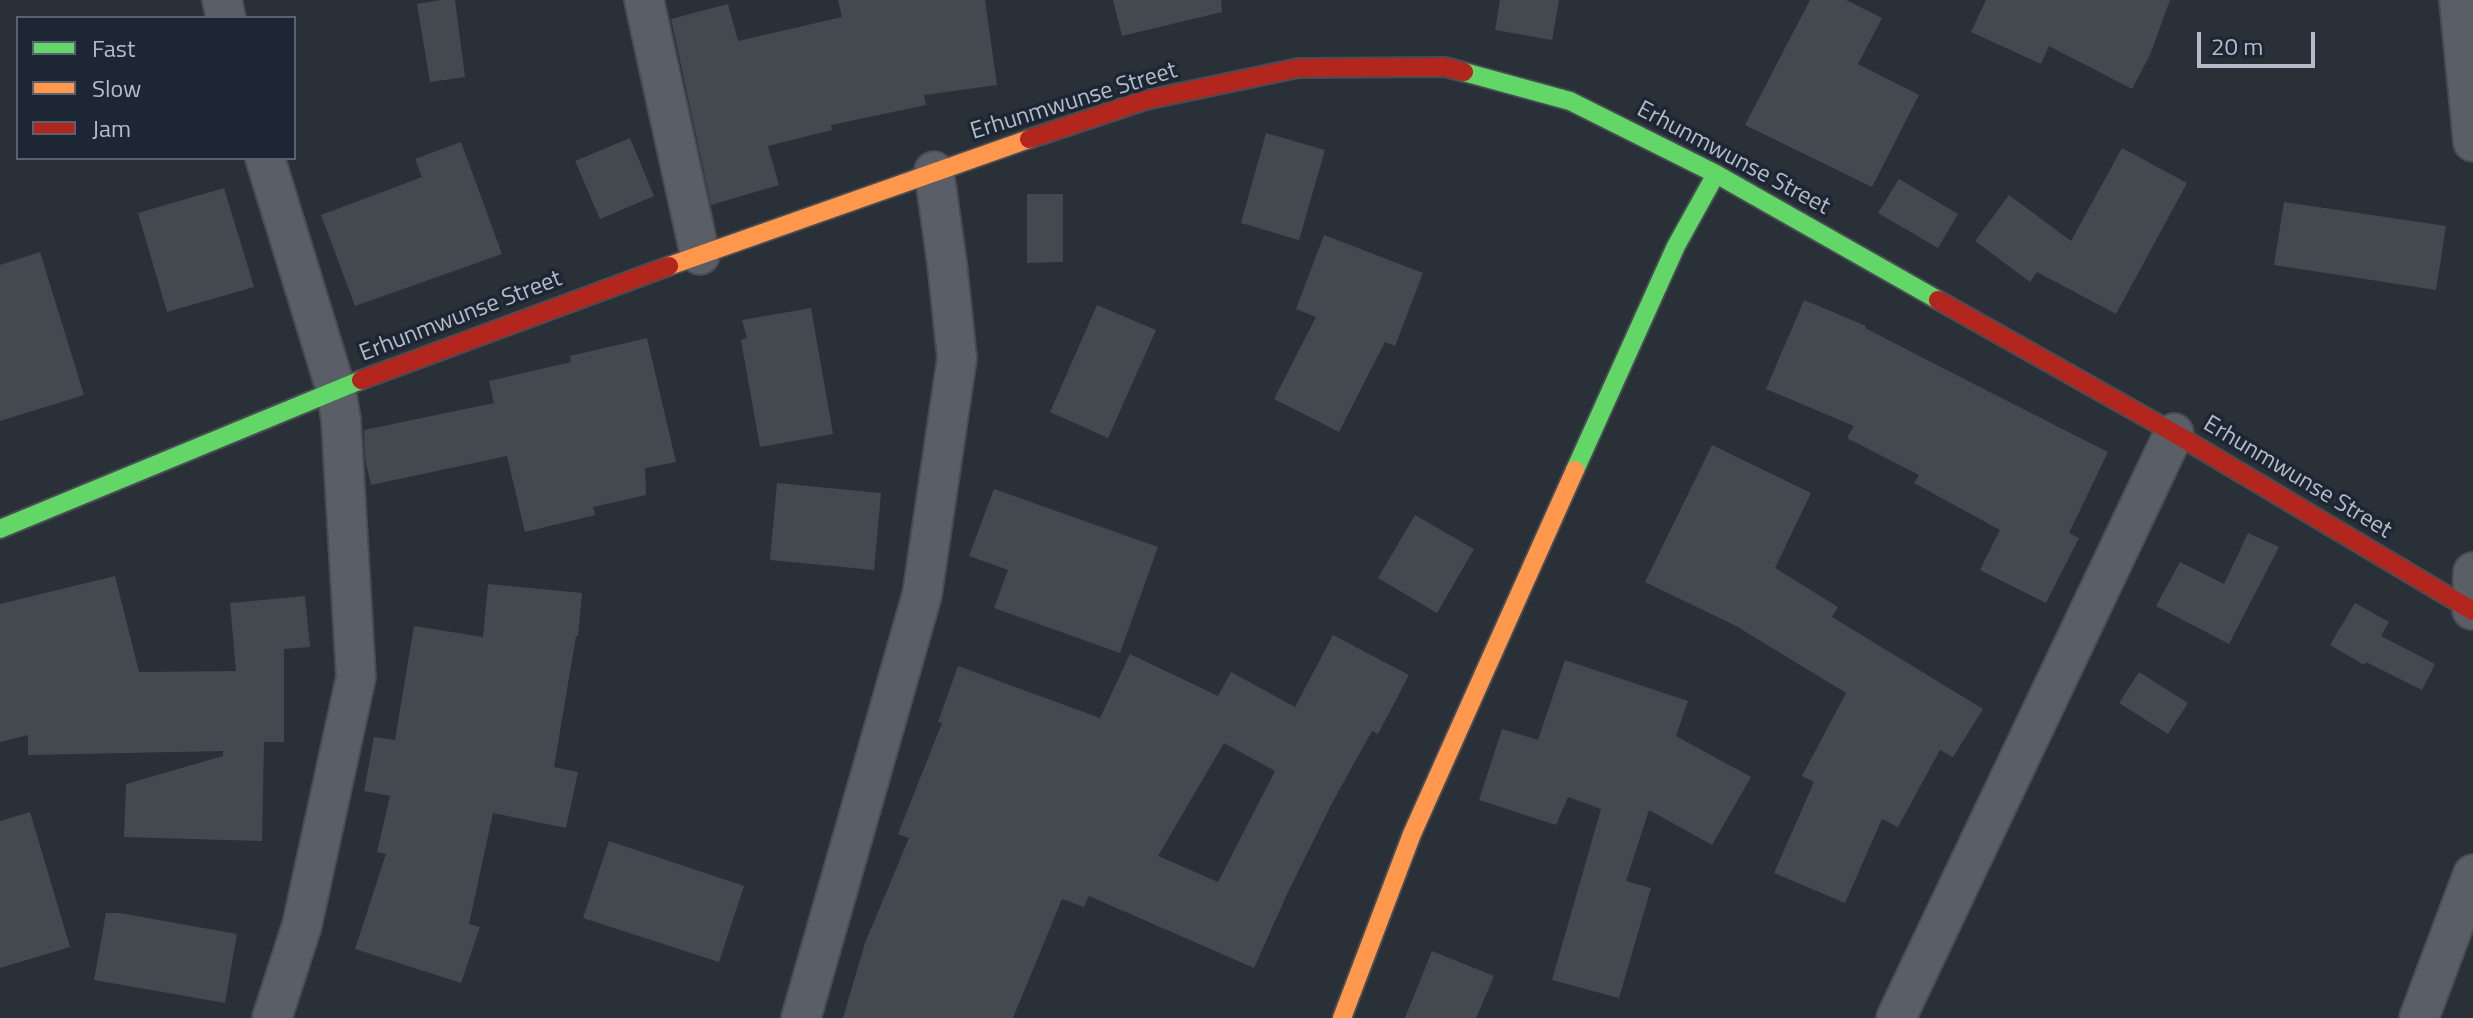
<!DOCTYPE html>
<html>
<head>
<meta charset="utf-8">
<style>
	body { margin:0 }
	#map { position:relative; width:2473px; height:1018px; overflow:hidden; background:#2a3038; font-family:"Titillium Web",sans-serif }
	canvas { display:block }
	.legend { position:absolute; left:16px; top:16px; width:280px; height:144px; box-sizing:border-box; background:#1d2633; border:2px solid #59626f; margin:0; padding:10px 14px; list-style:none; font-size:24px; color:#b4bcc9 }
	.legend li { display:flex; align-items:center; gap:16px; height:40px }
	.legend b { width:40px; border:2px solid #59626f }
	.scale { position:absolute; left:2197px; top:32px; width:118px; height:36px; box-sizing:border-box; border:4px solid #b4bcc9; border-top:0; padding-left:10px; font-size:24px; line-height:28px; white-space:nowrap; color:#b4bcc9; -webkit-text-stroke:6px #1d2633; paint-order:stroke }
</style>
</head>
<body>
<div id="map">
<canvas width="2473" height="1018"></canvas>
<ul class="legend">
<li><b style="height:10px;background:#63d668"></b>Fast</li>
<li><b style="height:10px;background:#ff974d"></b>Slow</li>
<li><b style="height:10px;background:#b3261e"></b>Jam</li>
</ul>
<div class="scale">20 m</div>
</div>
<script>
const context = document.querySelector('canvas').getContext('2d');
context.lineJoin = 'round';
function paint(path, color) { context.fillStyle = color; context.fill(path, 'evenodd'); }
function trace(path, color, width, dash) { context.strokeStyle = color; context.lineWidth = width; context.lineCap = dash ? 'butt' : 'round'; context.setLineDash(dash || []); context.stroke(path); }
function write(font, color, halo, rows, align = 'center') {
  context.font = font + ' "Titillium Web",sans-serif'; context.lineWidth = 7; context.setLineDash([]); context.textBaseline = 'middle'; context.strokeStyle = halo; context.fillStyle = color; for (const [text, x, y, turn = 0] of rows) {
    context.save(); context.translate(x, y); context.rotate((+turn || 0) * Math.PI / 180); context.textAlign = isNaN(turn) ? turn : align; if (halo) context.strokeText(text, 0, 0); context.fillText(text, 0, 0); context.restore();
  }
}
paint(new Path2D(`
	M 441,0 L 455,0 L 465,77 L 430,82 L 417,4 Z
	M 838,0 L 985,0 L 997,85 L 924,95 L 926,105 L 831,125 L 832,130 L 768,146 L 779,185 L 711,205 L 671,19 L 728,4 L 738,41 L 842,17 Z
	M 1113,0 L 1221,0 L 1222,12 L 1122,36 Z
	M 1500,0 L 1559,0 L 1552,40 L 1495,30 Z
	M 1810,0 L 1846,0 L 1882,18 L 1858,64 L 1919,95 L 1872,187 L 1745,125 Z
	M 1986,0 L 2170,0 L 2150,55 L 2132,89 L 2049,46 L 2041,64 L 1971,32 Z
	M 1266,133 L 1325,150 L 1299,240 L 1241,223 Z
	M 630,138 L 654,196 L 600,219 L 575,161 Z
	M 461,142 L 502,254 L 355,306 L 321,215 L 422,177 L 415,159 Z
	M 2122,148 L 2187,183 L 2116,314 L 2037,272 L 2030,282 L 1975,241 L 2009,195 L 2071,241 Z
	M 1899,179 L 1958,214 L 1938,248 L 1878,213 Z
	M 224,188 L 254,287 L 167,312 L 138,213 Z
	M 1027,194 L 1063,194 L 1063,262 L 1027,263 Z
	M 2284,202 L 2446,226 L 2436,290 L 2274,265 Z
	M 1324,235 L 1423,273 L 1395,346 L 1385,342 L 1339,432 L 1274,399 L 1316,317 L 1296,309 Z
	M 40,252 L 84,395 L 0,421 L 0,265 Z
	M 1804,300 L 1866,326 L 1865,328 L 1970,382 L 2108,452 L 2069,533 L 2079,538 L 2046,603 L 1980,570 L 2000,530 L 1914,483 L 1919,475 L 1847,438 L 1854,426 L 1766,389 Z
	M 1097,305 L 1156,330 L 1108,438 L 1050,412 Z
	M 811,308 L 833,434 L 760,447 L 741,340 L 747,338 L 742,320 Z
	M 647,338 L 676,462 L 645,468 L 646,495 L 593,507 L 595,515 L 525,532 L 507,456 L 371,485 L 365,459 L 364,430 L 494,403 L 489,381 L 571,362 L 570,356 Z
	M 1712,445 L 1811,493 L 1775,568 L 1838,607 L 1832,617 L 1983,709 L 1953,757 L 1940,750 L 1898,827 L 1882,819 L 1845,903 L 1774,873 L 1814,782 L 1802,776 L 1846,693 L 1736,626 L 1645,582 Z
	M 777,483 L 881,493 L 874,570 L 770,560 Z
	M 994,489 L 1158,547 L 1120,653 L 994,608 L 1008,570 L 969,556 Z
	M 1415,515 L 1474,549 L 1437,613 L 1378,578 Z
	M 2248,533 L 2279,547 L 2229,644 L 2156,606 L 2180,562 L 2224,584 Z
	M 115,576 L 139,672 L 236,671 L 230,603 L 305,596 L 310,647 L 284,649 L 284,742 L 264,742 L 262,841 L 124,837 L 126,784 L 223,756 L 223,751 L 28,755 L 28,735 L 0,742 L 0,604 Z
	M 488,584 L 582,593 L 578,636 L 576,636 L 554,767 L 578,772 L 566,828 L 493,813 L 469,924 L 480,927 L 461,983 L 355,949 L 386,854 L 377,852 L 390,796 L 364,791 L 374,737 L 395,740 L 414,626 L 483,637 Z
	M 2355,603 L 2389,622 L 2381,636 L 2435,664 L 2422,690 L 2366,662 L 2364,665 L 2330,645 Z
	M 1333,635 L 1409,675 L 1378,734 L 1372,731 L 1332,803 L 1288,892 L 1254,968 L 1089,896 L 1084,907 L 1062,899 L 1013,1018 L 843,1018 L 865,943 L 909,838 L 898,834 L 942,723 L 938,722 L 958,666 L 1100,718 L 1130,654 L 1218,696 L 1231,672 L 1295,707 ZM 1224,743 L 1275,771 L 1218,882 L 1158,856 Z
	M 1565,660 L 1688,701 L 1676,736 L 1751,777 L 1712,845 L 1649,810 L 1626,881 L 1651,888 L 1619,998 L 1552,980 L 1601,809 L 1568,797 L 1556,825 L 1479,800 L 1502,729 L 1538,740 Z
	M 2139,672 L 2188,703 L 2168,734 L 2119,703 Z
	M 30,812 L 70,947 L 0,968 L 0,821 Z
	M 609,841 L 744,886 L 719,962 L 583,918 Z
	M 106,913 L 120,913 L 237,934 L 225,1003 L 94,980 Z
	M 1432,951 L 1494,976 L 1476,1018 L 1405,1018 Z`), '#444950');
const street = new Path2D(`
	M 222,0 L 226,18
	M 644,0 L 700,255
	M 2459,0 L 2473,142
	M 265,158 L 336,390 L 341,420 L 356,677 L 302,925 L 272,1018
	M 2472,610 L 2473,572
	M 801,1018 L 922,595 L 957,358 L 947,263 L 934,171
	M 1896,1018 L 2174,433
	M 2419,1018 L 2473,874`);
const fast = new Path2D(`
	M 1464,72 L 1570,101 L 1716,174 L 1938,300
	M 1575,470 L 1676,246 L 1716,174
	M 0,529 L 361,380`);
const slow = new Path2D(`
	M 669,266 L 1029,139
	M 1342,1018 L 1412,834 L 1575,470`);
const jam = new Path2D(`
	M 1029,139 L 1146,100 L 1298,68 L 1445,67 L 1464,72
	M 1938,300 L 2174,433 L 2473,611
	M 361,380 L 669,266`);
trace(street, '#484c53', 42);
trace(fast, '#484c53', 22);
trace(slow, '#484c53', 22);
trace(jam, '#484c53', 22);
trace(street, '#5a5e66', 38);
trace(fast, '#63d668', 18);
trace(slow, '#ff974d', 18);
trace(jam, '#b3261e', 18);
write('24px', '#b4bcc9', '#1d2633', [
	["Erhunmwunse Street",1074,102,-17],
	["Erhunmwunse Street",1733,159,28],
	["Erhunmwunse Street",461,317,-21],
	["Erhunmwunse Street",2297,478,31]
]);
</script>
</body>
</html>
